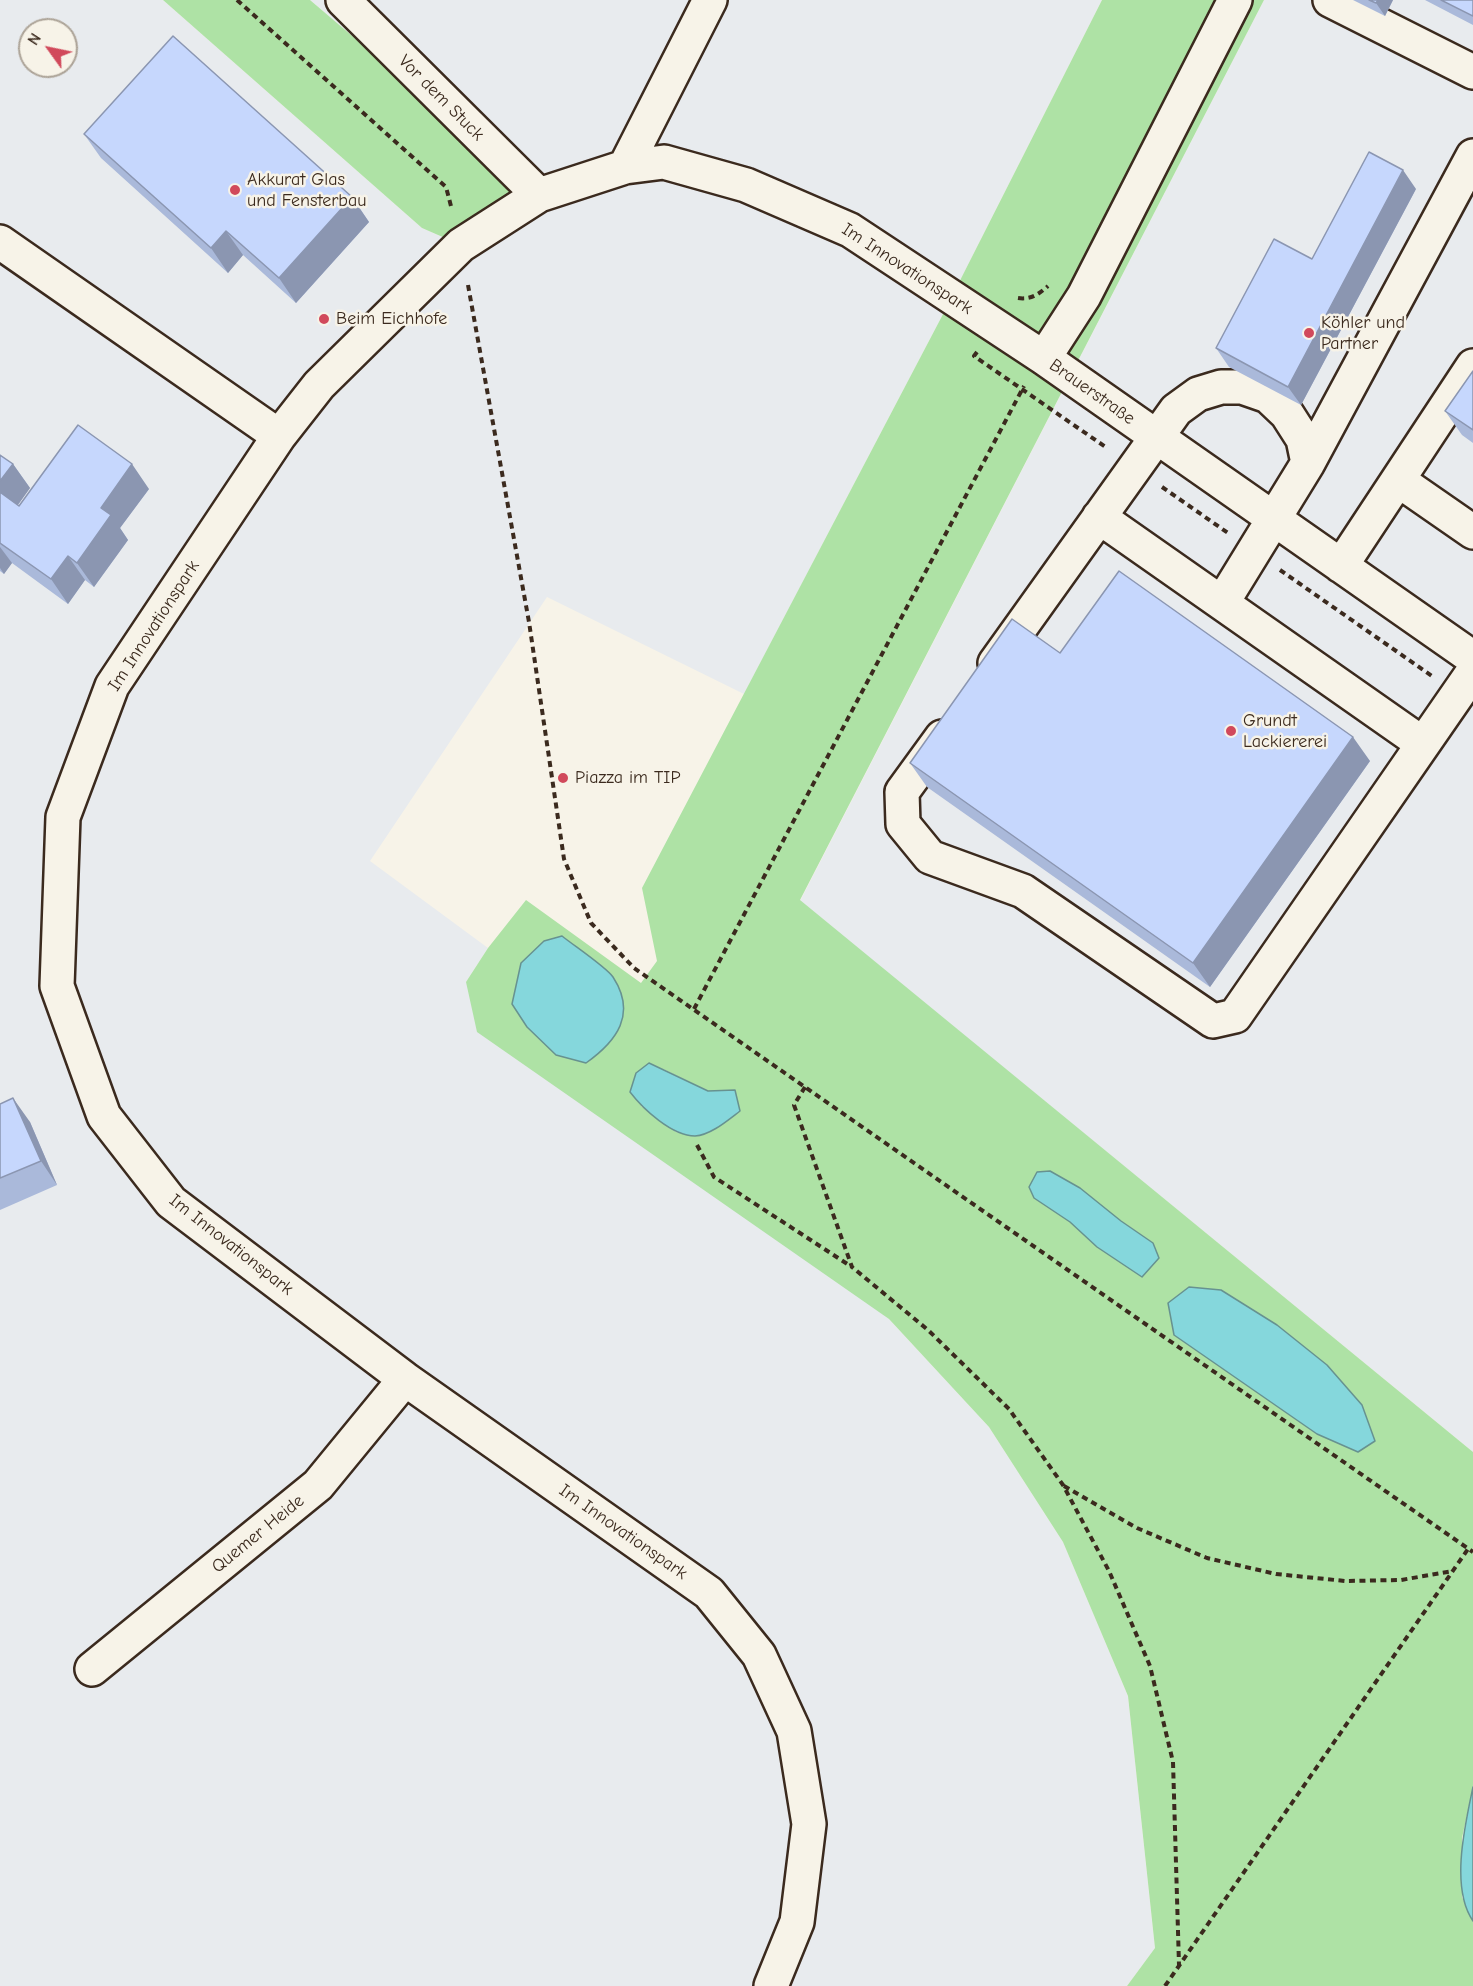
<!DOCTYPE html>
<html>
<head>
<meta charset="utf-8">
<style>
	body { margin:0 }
	#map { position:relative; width:1473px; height:1986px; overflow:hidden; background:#f7f3e8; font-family:"Comic Neue",sans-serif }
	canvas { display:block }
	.north { position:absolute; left:18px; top:18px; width:60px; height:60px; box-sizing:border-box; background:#f7f3e8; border:2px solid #aca397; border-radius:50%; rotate:303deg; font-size:16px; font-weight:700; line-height:24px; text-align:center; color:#3b2a1e }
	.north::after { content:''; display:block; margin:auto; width:21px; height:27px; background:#d1495b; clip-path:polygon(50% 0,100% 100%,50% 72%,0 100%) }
</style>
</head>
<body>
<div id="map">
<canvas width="1473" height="1986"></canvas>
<div class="north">N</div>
</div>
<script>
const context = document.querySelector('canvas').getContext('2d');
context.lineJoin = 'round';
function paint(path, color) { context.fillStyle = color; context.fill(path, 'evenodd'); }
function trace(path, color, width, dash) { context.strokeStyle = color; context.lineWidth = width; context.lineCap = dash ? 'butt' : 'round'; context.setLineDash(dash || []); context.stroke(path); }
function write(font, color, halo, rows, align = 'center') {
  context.font = font + ' "Comic Neue",sans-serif'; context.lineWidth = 5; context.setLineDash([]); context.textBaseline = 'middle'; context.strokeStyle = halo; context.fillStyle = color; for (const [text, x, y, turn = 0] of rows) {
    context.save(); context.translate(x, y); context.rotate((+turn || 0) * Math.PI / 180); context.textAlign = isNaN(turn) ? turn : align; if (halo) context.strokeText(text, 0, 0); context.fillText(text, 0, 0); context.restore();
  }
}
paint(new Path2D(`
	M 0,0 L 163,0 L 422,228 L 461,245 L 539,195 L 310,0 L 1102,0 L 941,318 L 744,694 L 547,597 L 370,861 L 488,948 L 466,982 L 889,1319 L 989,1427 L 1063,1542 L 1128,1696 L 1155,1948 L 1127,1986 L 0,1986 ZM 30,30 L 66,30 L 66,66 L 30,66 Z
	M 1264,0 L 1473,0 L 1473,1452 L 800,901 Z`), '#e8ebee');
paint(new Path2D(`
	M 163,0 L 310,0 L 539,195 L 461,245 L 422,228 Z
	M 1102,0 L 1264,0 L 800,900 L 1473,1452 L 1473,1787 L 1462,1838 L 1462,1897 L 1473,1921 L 1473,1986 L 1127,1986 L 1155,1948 L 1128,1696 L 1063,1542 L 989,1427 L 889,1319 L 477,1032 L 466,982 L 488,948 L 526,900 L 641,983 L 657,961 L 642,888 L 941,318 ZM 562,936 L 612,976 L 544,941 ZM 663,1069 L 708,1091 L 696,1136 L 676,1132 L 641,1106 ZM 1121,1221 L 1153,1243 L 1159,1258 L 1142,1276 L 1097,1247 L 1070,1222 ZM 1220,1290 L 1276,1325 L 1327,1365 L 1358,1452 L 1317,1434 L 1175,1335 Z`), '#aee2a5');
const water = new Path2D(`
	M 562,936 C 573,945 606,967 613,977 C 637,1014 617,1041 586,1063 L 556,1055 L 527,1027 L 512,1004 L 521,963 L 544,941 Z
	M 649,1063 L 708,1091 L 735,1090 L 740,1111 C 728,1120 711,1135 695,1136 C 672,1136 643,1109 630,1092 L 636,1073 Z
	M 1050,1171 L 1080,1188 L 1121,1221 L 1153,1243 L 1159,1258 L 1142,1277 L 1097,1247 L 1070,1222 L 1034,1198 L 1029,1187 L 1037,1172 Z
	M 1189,1287 L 1221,1290 L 1277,1325 L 1327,1365 L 1362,1405 L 1375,1441 L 1358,1452 L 1317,1434 L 1174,1335 L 1168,1303 Z
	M 1473,1787 L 1473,1921 C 1450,1888 1465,1825 1473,1787 Z`);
paint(water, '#85d7dc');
trace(water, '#679290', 1.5);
const minor = new Path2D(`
	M 343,0 L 539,195
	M 1330,0 L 1473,72
	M 625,167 L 710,0
	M 0,242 L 279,436
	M 1044,358 L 1084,296 L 1235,0
	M 1308,463 L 1473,156
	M 1398,480 L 1473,532
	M 1099,517 L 1423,744
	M 1341,566 L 1473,366
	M 995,663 L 1176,410 L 1198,394 L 1221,387 L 1242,387 L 1268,396 L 1287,414 L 1303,439 L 1308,463 L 1222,603
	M 942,737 L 902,792 L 903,824 L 930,857 L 1023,891 L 1213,1021 L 1235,1016 L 1473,672
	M 92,1669 L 318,1485 L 405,1379
	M 771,1986 L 797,1922 L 809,1824 L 794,1731 L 759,1655 L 709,1593 L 405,1379 L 171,1202 L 104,1116 L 57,986 L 63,817 L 112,686 L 279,436 L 319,385 L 461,245 L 539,195 L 625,167 L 664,162 L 746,185 L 850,230 L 1044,358 L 1473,658`);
trace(minor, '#3b2a1e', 38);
trace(new Path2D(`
	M 237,0 L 446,187 L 452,210
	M 468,285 L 529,622 L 564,859 L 591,923 L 634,968 L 1473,1552
	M 1018,298 C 1031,300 1039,294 1048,286
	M 977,352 L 974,356 L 1107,448
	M 1162,487 L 1228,533
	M 1280,570 L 1432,676
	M 694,1009 L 1024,386
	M 805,1087 L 794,1105 L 852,1267 L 928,1330 L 1009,1409 L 1063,1485 L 1109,1571 L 1150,1666 L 1173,1762 L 1179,1965
	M 697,1145 L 714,1177 L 852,1267
	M 1064,1486 L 1137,1528 L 1207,1558 L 1276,1574 L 1345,1581 L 1401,1580 L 1453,1571
	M 1165,1986 L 1468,1549`), '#3b2a1e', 4, [6, 4.5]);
trace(minor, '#f7f3e8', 33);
paint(new Path2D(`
	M 1353,0 L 1393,0 L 1385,16 Z
	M 1425,0 L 1473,0 L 1473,25 Z
	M 84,134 L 352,197 L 369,222 L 296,303 L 243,255 L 228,273 L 101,158 Z
	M 1416,189 L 1301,405 L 1229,367 L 1216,348 L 1312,259 Z
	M 1473,371 L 1473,443 L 1462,435 L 1445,411 Z
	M 0,455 L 13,464 L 30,488 L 18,505 L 19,506 L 149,489 L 120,528 L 128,540 L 94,587 L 85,580 L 68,604 L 12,563 L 4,574 L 0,571 Z
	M 1060,653 L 1370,761 L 1210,987 L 927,787 L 910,763 Z
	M 0,1104 L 30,1122 L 57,1185 L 0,1210 Z`), '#aab9da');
paint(new Path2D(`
	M 1378,0 L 1393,0 L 1385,16 L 1376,3 Z
	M 1403,170 L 1416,189 L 1301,405 L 1288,387 Z
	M 352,197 L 369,222 L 296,303 L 279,278 Z
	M 226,231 L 243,255 L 228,273 L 211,248 Z
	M 13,464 L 30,488 L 12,513 L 0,496 L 0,481 Z
	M 132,464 L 149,489 L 120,528 L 128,540 L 94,587 L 77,563 L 101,508 Z
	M 0,547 L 12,563 L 4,574 L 0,568 Z
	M 68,556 L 85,580 L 68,604 L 51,579 Z
	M 1353,737 L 1370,761 L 1210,987 L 1193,963 Z
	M 13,1098 L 30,1122 L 57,1185 L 41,1161 Z`), '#8b96b1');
const building = new Path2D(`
	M 1369,0 L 1378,0 L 1376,3 Z
	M 1441,0 L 1473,0 L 1473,16 Z
	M 173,36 L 352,197 L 279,278 L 226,231 L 211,248 L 84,134 Z
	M 1369,152 L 1403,170 L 1288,387 L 1216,348 L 1274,239 L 1312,259 Z
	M 1473,371 L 1473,430 L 1445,411 Z
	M 78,425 L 132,464 L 101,508 L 111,515 L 77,563 L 68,556 L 51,579 L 0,543 L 0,492 L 19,506 Z
	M 0,455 L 13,464 L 0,481 Z
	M 1119,571 L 1353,737 L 1193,963 L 910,763 L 1012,619 L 1060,653 Z
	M 13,1098 L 41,1161 L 0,1178 L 0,1104 Z`);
paint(building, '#c6d7fd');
trace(building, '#8b96b1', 1.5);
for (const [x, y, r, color] of [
	[235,190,6,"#d1495b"],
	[324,319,6,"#d1495b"],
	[1309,333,6,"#d1495b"],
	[1231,731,6,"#d1495b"],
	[563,778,6,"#d1495b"]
]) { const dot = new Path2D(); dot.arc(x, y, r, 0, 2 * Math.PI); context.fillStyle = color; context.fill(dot); trace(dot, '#f7f3e8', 2); }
write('18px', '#3b2a1e', '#f7f3e8', [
	["Vor dem Stuck",441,98,45],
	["Im Innovationspark",907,269,33],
	["Brauerstraße",1092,392,35],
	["Im Innovationspark",154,626,-57],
	["Im Innovationspark",231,1245,38],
	["Im Innovationspark",623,1532,35],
	["Quemer Heide",258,1534,-39]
]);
write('18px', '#3b2a1e', '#f7f3e8', [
	["Akkurat Glas",247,180],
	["und Fensterbau",247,201],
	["Beim Eichhofe",336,319],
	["Köhler und",1321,323],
	["Partner",1321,344],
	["Grundt",1243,721],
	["Lackiererei",1243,742],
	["Piazza im TIP",575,778]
], 'left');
</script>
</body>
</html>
